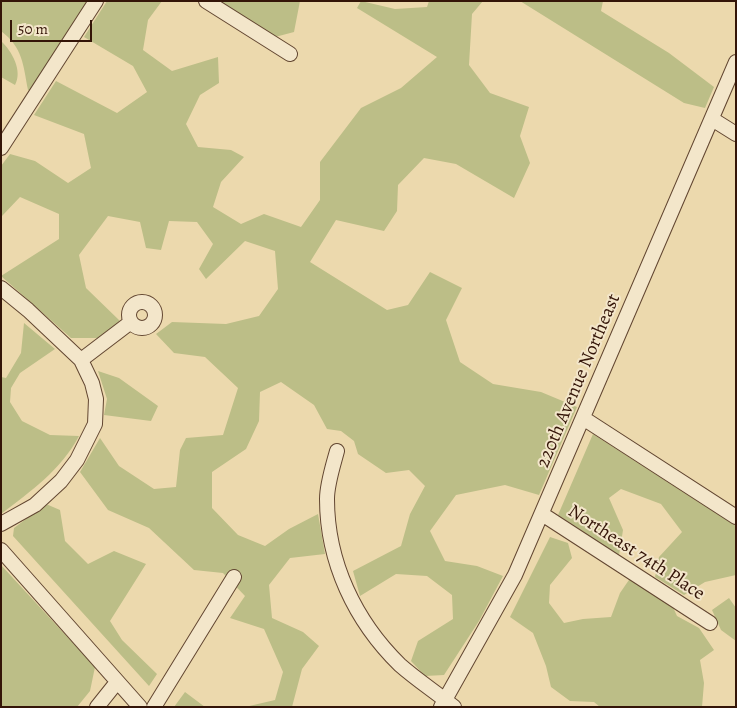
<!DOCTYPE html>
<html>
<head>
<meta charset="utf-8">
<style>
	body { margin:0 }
	#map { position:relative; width:737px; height:708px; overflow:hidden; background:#ecd9ad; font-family:Alegreya,serif }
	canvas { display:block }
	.frame { position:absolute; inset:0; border:2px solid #341508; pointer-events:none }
	.scale { position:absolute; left:10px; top:20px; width:82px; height:22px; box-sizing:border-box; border:2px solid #341508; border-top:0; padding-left:6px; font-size:15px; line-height:18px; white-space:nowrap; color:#341508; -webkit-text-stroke:4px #f3e6ca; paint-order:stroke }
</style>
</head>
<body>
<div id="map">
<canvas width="737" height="708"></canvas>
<div class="frame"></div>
<div class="scale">50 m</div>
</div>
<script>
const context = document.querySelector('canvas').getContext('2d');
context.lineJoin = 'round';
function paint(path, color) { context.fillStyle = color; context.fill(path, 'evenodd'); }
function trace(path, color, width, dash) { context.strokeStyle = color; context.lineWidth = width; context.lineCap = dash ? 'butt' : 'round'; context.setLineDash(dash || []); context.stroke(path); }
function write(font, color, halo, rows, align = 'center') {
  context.font = font + ' Alegreya,serif'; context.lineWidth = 4; context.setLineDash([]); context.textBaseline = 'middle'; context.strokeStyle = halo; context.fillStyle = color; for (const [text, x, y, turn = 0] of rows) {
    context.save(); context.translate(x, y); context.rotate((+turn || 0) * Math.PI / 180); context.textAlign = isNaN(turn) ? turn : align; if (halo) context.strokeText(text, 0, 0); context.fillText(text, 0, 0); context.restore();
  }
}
paint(new Path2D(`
	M 1,1 L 89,1 L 32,92 L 28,90 C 23,64 23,48 1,31 Z
	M 107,1 L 162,1 L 148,20 L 143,50 L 172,71 L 218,57 L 219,83 L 200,95 L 186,124 L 198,147 L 231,150 L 244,157 L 221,182 L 213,207 L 241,224 L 264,214 L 301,227 L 320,200 L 320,162 L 361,108 L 401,88 L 437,57 L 357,8 L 361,1 L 395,9 L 427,7 L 429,1 L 483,1 L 472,14 L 469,65 L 490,93 L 529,107 L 520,136 L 530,163 L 514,198 L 456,164 L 424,158 L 398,185 L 397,211 L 384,231 L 336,220 L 310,262 L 387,310 L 408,305 L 430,272 L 462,288 L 446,320 L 460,362 L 493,384 L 541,392 L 577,407 L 539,495 L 505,485 L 456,495 L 430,531 L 445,561 L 477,566 L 503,576 L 479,621 L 444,675 L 425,676 L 411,661 L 418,641 L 453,619 L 452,595 L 427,576 L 396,574 L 360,596 L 353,571 L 401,546 L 410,514 L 425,486 L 409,470 L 386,473 L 358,454 L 354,441 L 341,431 L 327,429 L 314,405 L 281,382 L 260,392 L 259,421 L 246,449 L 212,472 L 212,508 L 238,535 L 265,546 L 289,529 L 318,514 L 325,554 L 290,558 L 269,585 L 272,618 L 303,632 L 319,646 L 302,669 L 292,707 L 245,707 L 275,700 L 283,672 L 264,629 L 230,618 L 245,596 L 223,573 L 194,570 L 149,528 L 108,510 L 80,472 L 100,438 L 119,466 L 154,489 L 176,487 L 180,450 L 186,438 L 223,435 L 238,388 L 205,357 L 174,353 L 156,334 L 172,322 L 226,324 L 259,316 L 278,289 L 275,251 L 245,241 L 206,279 L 199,269 L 213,244 L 197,222 L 169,221 L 161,250 L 146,248 L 140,222 L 108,216 L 79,255 L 86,288 L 120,321 L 98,338 L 71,338 L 1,276 L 59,239 L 59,214 L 20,197 L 2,216 L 1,220 L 1,166 L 10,154 L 35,161 L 68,183 L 91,168 L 84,134 L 34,115 L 56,81 L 117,113 L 147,92 L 133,66 L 84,37 Z
	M 219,1 L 300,1 L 294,32 L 275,37 Z
	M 520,1 L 603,1 L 601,11 L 669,53 L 714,87 L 705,108 L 684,103 Z
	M 1,41 C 12,51 23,71 15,85 L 1,77 Z
	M 24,323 L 55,349 L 20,373 L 11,388 L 10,402 L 22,421 L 50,435 L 79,436 C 61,470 31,491 1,514 L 1,377 L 6,378 L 21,353 Z
	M 98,371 L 119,378 L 158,406 L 151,421 L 104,415 L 107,399 Z
	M 593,434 L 736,526 L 736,575 L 705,582 L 684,595 L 655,577 L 659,557 L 682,532 L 661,504 L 621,489 L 609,498 L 623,530 L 619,555 L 558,515 Z
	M 46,504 L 60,510 L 65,541 L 88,564 L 114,551 L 146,564 L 110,621 L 122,640 L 157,674 L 149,686 L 13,536 L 14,528 Z
	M 550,537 L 568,543 L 572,558 L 550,585 L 549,603 L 564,623 L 583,619 L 611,617 L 620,593 L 631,577 L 671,603 L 677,616 L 699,628 L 714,650 L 700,660 L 704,683 L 702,707 L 600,707 L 594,702 L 570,701 L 551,687 L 546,666 L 533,633 L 510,617 Z
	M 1,565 L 95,667 L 90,691 L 77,707 L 1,707 Z
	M 729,598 L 736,608 L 736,641 L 721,630 L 712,610 Z
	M 185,692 L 205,707 L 174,707 Z`), '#bcbe87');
const minor = new Path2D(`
	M 206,1 L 290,54
	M 712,119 L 736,134
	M 1,148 L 96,1
	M 1,288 L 28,310 L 81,360 L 92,383 L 96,399 L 95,424 L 77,460 L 61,481 L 35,505 L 1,524
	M129 315a13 13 0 1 1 26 0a13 13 0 1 1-26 0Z
	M 81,360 L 131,322
	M 583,418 L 736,517
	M 337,451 C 333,466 327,484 327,499 C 327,562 355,621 400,665 C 417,680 437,693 454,707
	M 542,514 L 710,623
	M 1,550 L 140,707
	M 97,707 L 117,682
	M 154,707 L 234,577
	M 441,707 L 515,575 L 736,62`);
trace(minor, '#624631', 16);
trace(minor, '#f3e6ca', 14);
write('19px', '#341508', '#f3e6ca', [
	["220th Avenue Northeast",579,381,-67],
	["Northeast 74th Place",636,553,33]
]);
</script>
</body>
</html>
